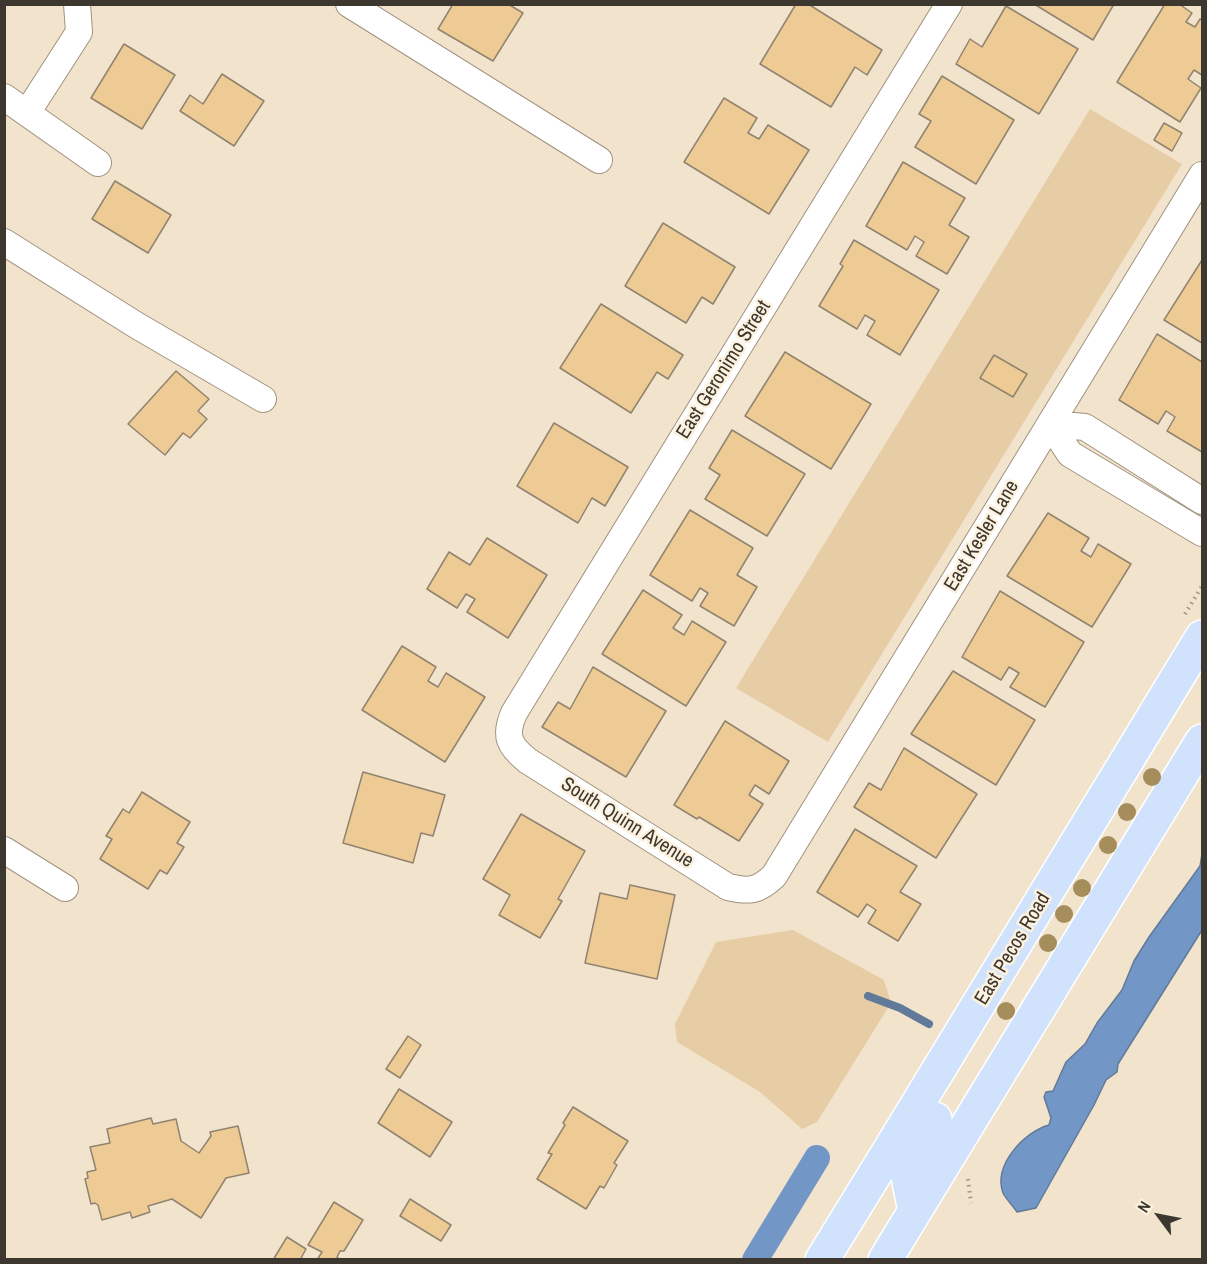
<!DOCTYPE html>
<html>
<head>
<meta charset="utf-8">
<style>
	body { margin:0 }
	#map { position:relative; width:1207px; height:1264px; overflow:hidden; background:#f2e3cd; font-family:"Archivo Narrow",sans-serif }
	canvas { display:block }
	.frame { position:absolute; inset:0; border:6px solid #3d382f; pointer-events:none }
	.north { position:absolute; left:1129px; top:1186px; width:60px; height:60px; -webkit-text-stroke:4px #fdf1df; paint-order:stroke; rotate:302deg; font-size:16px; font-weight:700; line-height:24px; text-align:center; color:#3d382f }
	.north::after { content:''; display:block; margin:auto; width:21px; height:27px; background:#3d382f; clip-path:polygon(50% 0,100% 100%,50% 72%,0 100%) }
</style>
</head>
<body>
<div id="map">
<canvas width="1207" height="1264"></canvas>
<div class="frame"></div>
<div class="north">N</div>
</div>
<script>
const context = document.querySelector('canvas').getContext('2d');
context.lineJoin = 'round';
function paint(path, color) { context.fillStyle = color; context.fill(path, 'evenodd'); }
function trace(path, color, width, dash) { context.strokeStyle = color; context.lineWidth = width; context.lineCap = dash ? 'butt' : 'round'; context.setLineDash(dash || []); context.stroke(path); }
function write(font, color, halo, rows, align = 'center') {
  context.font = font + ' "Archivo Narrow",sans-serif'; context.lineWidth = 5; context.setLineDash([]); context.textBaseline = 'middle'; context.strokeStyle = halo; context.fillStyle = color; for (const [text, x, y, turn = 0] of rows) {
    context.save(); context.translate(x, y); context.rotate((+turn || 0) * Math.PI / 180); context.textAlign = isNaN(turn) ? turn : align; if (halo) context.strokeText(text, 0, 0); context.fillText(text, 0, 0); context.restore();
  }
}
paint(new Path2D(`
	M 1090,109 L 1182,164 L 828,742 L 736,688 Z
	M 793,930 L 884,980 L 891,1003 L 817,1122 L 802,1129 L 760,1092 L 677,1042 L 675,1024 L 716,942 Z`), '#e7cda6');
const water = new Path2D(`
	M 1202,854 L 1202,930 L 1118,1064 L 1117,1072 L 1106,1080 L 1094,1105 L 1036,1208 L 1017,1212 C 1013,1206 1006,1199 1003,1193 C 993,1165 1024,1132 1049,1125 L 1051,1118 L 1044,1097 L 1046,1092 L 1053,1091 L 1066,1062 L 1085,1044 L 1097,1023 L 1122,990 L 1134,961 L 1149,937 L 1200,866 Z`);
paint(water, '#7296c6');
trace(water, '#627a99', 1.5);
trace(new Path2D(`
	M 868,996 L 900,1008 L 929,1024`), '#627a99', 8);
trace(new Path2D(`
	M 755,1260 L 817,1158`), '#7296c6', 26);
const building = new Path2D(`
	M 453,4 L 508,4 L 523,13 L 493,61 L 438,29 Z
	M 796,4 L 808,4 L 882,50 L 867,75 L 855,67 L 831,107 L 760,64 Z
	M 1034,4 L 1114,4 L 1093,40 Z
	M 1165,4 L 1179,4 L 1192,13 L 1186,22 L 1195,27 L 1200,19 L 1202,20 L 1202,75 L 1194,70 L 1188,79 L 1201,88 L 1180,122 L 1117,82 Z
	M 1006,6 L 1078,49 L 1039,114 L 956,64 L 970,39 L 982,47 Z
	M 124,44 L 175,75 L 142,129 L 91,98 Z
	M 222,74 L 264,101 L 234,146 L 180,111 L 190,95 L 203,104 Z
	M 942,76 L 1014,120 L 976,184 L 915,147 L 931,121 L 919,114 Z
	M 724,98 L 757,118 L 748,133 L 759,139 L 768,125 L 809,150 L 769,214 L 684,162 Z
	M 1164,123 L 1182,133 L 1172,151 L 1154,140 Z
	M 903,162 L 965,198 L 949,225 L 969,237 L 947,274 L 916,256 L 924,242 L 915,236 L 907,250 L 866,226 Z
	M 115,181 L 171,215 L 148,253 L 92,219 Z
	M 663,223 L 735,267 L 713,304 L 702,297 L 686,323 L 625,286 Z
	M 854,240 L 939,290 L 900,355 L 867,335 L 875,321 L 865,315 L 857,329 L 819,306 L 843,266 L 840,264 Z
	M 1202,260 L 1202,343 L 1164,320 Z
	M 601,304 L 683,355 L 668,379 L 657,372 L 631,413 L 560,368 Z
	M 1157,334 L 1202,362 L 1202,452 L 1167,431 L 1175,417 L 1166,411 L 1158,424 L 1119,400 Z
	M 785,352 L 871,404 L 831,469 L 745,416 Z
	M 994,355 L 1027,374 L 1013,397 L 980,378 Z
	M 176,371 L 209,399 L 198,411 L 207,419 L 190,438 L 183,433 L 165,455 L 128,424 Z
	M 554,423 L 628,467 L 605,506 L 592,498 L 578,523 L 517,486 Z
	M 732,430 L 805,474 L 767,536 L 705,499 L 720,475 L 709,468 Z
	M 690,510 L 753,548 L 737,575 L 757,587 L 734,626 L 700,606 L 708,593 L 700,588 L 692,601 L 650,575 Z
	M 1048,513 L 1089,538 L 1081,551 L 1091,557 L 1098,544 L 1131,564 L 1092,627 L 1007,576 Z
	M 487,538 L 547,575 L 508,638 L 467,612 L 475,599 L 466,594 L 457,608 L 427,589 L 449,552 L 470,565 Z
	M 643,590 L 682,615 L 673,628 L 684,635 L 692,621 L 726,642 L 686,706 L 602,654 Z
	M 1000,591 L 1084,642 L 1045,707 L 1010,687 L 1019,673 L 1009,667 L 1001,680 L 962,657 Z
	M 402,646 L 436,667 L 428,681 L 438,687 L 446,673 L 485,697 L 445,762 L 362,710 Z
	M 593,667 L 666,711 L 626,777 L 542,727 L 558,702 L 570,709 Z
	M 953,671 L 1035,720 L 996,785 L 911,734 Z
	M 725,721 L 789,761 L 769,794 L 755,785 L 749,795 L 763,804 L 739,841 L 699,817 L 697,819 L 674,805 Z
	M 904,748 L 977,794 L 936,858 L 854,807 L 869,783 L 881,790 Z
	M 363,772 L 445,795 L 433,836 L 421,833 L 413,863 L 343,843 Z
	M 142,792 L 190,822 L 177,843 L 184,847 L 167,874 L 160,870 L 148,889 L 100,859 L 112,839 L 106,836 L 123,809 L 129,813 Z
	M 521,814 L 585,851 L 558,899 L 562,901 L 540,938 L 499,915 L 510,895 L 483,879 Z
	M 855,829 L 917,866 L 900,892 L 921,904 L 898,941 L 868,923 L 876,910 L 867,904 L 858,917 L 817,892 Z
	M 630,885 L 675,895 L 657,979 L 585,963 L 600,893 L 627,899 Z
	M 408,1036 L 421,1045 L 400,1078 L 386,1069 Z
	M 399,1089 L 452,1122 L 430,1157 L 378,1123 Z
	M 573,1107 L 628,1141 L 614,1163 L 617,1165 L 604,1188 L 600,1186 L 586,1209 L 537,1179 L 552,1154 L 548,1153 L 565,1125 L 563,1123 Z
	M 151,1118 L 153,1124 L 176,1119 L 181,1141 L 199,1153 L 211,1136 L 210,1132 L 238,1126 L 249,1173 L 226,1178 L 201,1218 L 172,1199 L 148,1206 L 150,1212 L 132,1218 L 130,1212 L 102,1220 L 98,1205 L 95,1203 L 91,1204 L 85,1179 L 88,1178 L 87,1172 L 96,1170 L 90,1147 L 110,1143 L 107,1129 Z
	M 410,1199 L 451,1225 L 441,1241 L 400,1216 Z
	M 334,1202 L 363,1220 L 344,1251 L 340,1251 L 337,1257 L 341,1260 L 317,1260 L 322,1252 L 308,1245 Z
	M 287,1237 L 306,1249 L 300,1260 L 273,1260 Z`);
paint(building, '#eecb94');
trace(building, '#90836f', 1.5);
const minor = new Path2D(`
	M 349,4 L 599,160
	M 949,4 L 514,713 C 504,736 509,746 528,761 L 728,887 C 750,892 758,891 774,876 L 1202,175
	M 4,97 L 98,163
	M 27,113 L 79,32 L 77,4
	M 4,242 L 136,325 L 263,399
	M 1050,424 L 1070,454 L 1202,533
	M 1050,424 L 1085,427 L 1202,501
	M 4,850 L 65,888`);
const major = new Path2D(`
	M 915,1211 L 908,1177 L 913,1155 L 935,1119
	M 822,1260 C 950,1053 1075,844 1202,637
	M 885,1260 L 1202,741`);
trace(minor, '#a0927e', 28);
trace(major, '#fff', 36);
trace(new Path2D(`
	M 1185,614 L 1202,586
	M 968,1179 L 971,1203`), '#a09685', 4, [1.5, 4.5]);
trace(minor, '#fff', 26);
trace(major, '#d1e3fc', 33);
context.fillStyle = '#a68d5c';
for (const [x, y] of [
	[1152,777],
	[1127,812],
	[1108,845],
	[1082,888],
	[1064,914],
	[1048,943],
	[1006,1011]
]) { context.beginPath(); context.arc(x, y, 9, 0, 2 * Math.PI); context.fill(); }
write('20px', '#3d382f', '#fdf1df', [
	["East Geronimo Street",724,370,-58],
	["East Kesler Lane",982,536,-59],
	["South Quinn Avenue",627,823,32],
	["East Pecos Road",1013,949,-59]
]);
</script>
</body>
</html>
